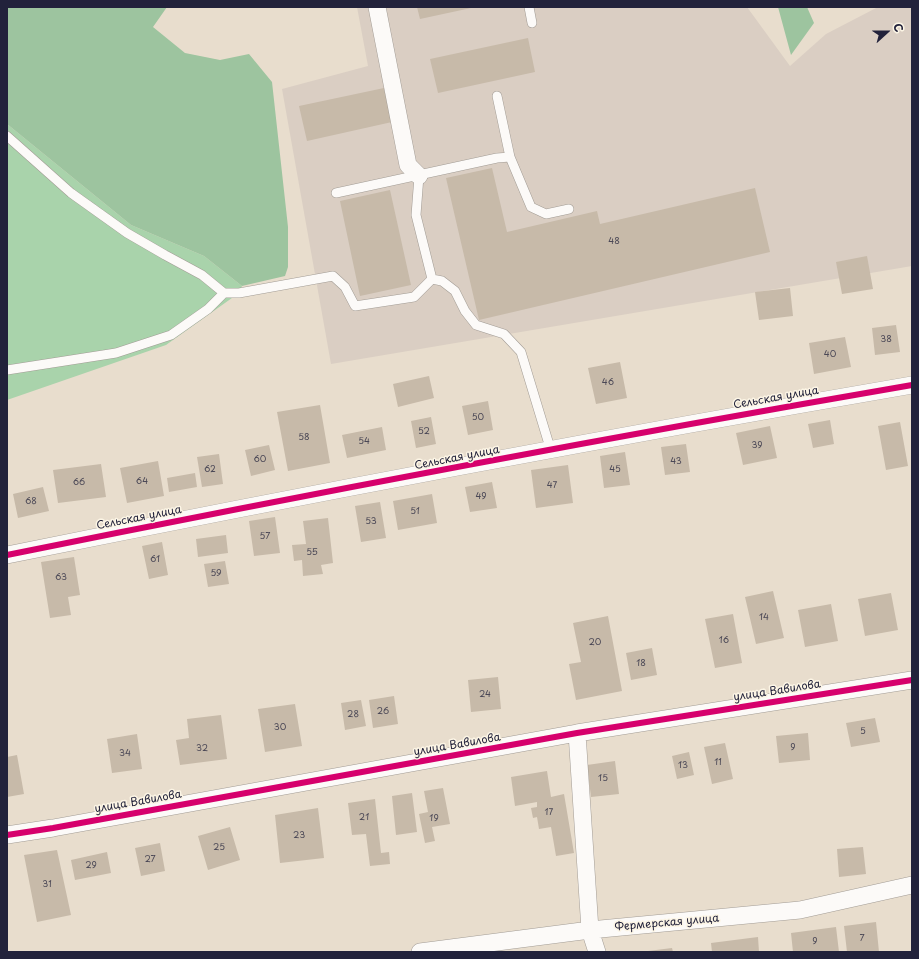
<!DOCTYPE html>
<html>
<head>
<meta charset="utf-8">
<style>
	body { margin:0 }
	#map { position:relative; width:919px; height:959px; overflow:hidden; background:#e8ddcd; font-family:"Playpen Sans",sans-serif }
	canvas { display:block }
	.frame { position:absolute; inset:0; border:8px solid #22223b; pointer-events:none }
	.north { position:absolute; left:867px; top:12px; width:40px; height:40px; -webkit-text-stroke:3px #fcf5e5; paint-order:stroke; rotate:69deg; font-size:11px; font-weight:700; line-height:16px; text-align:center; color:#22223b }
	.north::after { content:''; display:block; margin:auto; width:14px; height:18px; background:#22223b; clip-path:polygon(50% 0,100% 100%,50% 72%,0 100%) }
</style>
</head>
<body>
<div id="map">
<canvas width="919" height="959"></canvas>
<div class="frame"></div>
<div class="north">С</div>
</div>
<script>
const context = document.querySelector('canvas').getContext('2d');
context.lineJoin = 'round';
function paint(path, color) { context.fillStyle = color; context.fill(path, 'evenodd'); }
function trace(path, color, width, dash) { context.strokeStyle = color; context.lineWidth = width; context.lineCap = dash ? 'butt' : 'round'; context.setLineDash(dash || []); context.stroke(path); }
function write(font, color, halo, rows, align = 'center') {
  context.font = font + ' "Playpen Sans",sans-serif'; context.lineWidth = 3; context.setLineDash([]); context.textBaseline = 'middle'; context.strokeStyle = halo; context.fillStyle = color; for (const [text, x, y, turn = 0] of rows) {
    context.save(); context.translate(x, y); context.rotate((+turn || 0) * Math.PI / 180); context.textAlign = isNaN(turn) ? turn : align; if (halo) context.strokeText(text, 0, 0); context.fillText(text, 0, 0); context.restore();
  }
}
paint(new Path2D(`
	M 357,7 L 747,7 L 790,66 L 826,34 L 878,7 L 912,7 L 912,266 L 331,364 L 282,89 L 368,66 Z`), '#dacec3');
paint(new Path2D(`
	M 7,124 L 131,225 L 204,256 L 242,286 L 239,293 L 166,345 L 7,400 Z`), '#a9d3ab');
paint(new Path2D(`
	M 7,7 L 167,7 L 153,27 L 185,53 L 220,60 L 249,54 L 272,82 L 288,227 L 288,267 L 285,276 L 242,286 L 204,256 L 131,225 L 7,124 Z
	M 778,7 L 807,7 L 814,23 L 791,55 Z`), '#9dc49f');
paint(new Path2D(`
	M 417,7 L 471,7 L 471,8 L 420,19 Z
	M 528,38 L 535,72 L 438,93 L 430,59 Z
	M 384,88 L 392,122 L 307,141 L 299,106 Z
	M 492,168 L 507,232 L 597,211 L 600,224 L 755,188 L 770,252 L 479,320 L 446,178 Z
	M 390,190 L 411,285 L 360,296 L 340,201 Z
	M 867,256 L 873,289 L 842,294 L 836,262 Z
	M 790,288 L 793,316 L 759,320 L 755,292 Z
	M 896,325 L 900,352 L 875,355 L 872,328 Z
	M 845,337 L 851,367 L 814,374 L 809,343 Z
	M 620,362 L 627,398 L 596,404 L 588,368 Z
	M 429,376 L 434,398 L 398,407 L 393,384 Z
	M 488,401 L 493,430 L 468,435 L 462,406 Z
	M 320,405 L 330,463 L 288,471 L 277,412 Z
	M 431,417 L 436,444 L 416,448 L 411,421 Z
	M 830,420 L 834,444 L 813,448 L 808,424 Z
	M 900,422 L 908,466 L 886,470 L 878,426 Z
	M 770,426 L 777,458 L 743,465 L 736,433 Z
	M 382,427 L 386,450 L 347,458 L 342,435 Z
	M 686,444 L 690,472 L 665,475 L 661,447 Z
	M 269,445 L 275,470 L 251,476 L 245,450 Z
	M 625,452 L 630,485 L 604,488 L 600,456 Z
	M 219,454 L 223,484 L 202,487 L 197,457 Z
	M 158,461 L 164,496 L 127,503 L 120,468 Z
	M 101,464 L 106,497 L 58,503 L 53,470 Z
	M 568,465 L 573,503 L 536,508 L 531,470 Z
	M 195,473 L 197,487 L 169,492 L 167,478 Z
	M 492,482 L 497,508 L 470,512 L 465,487 Z
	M 43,487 L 49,511 L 18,518 L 13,494 Z
	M 432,494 L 437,523 L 398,530 L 393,501 Z
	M 380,502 L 386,538 L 361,542 L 355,506 Z
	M 275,517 L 280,553 L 254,556 L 249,521 Z
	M 328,518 L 333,563 L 321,565 L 323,574 L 303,576 L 302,560 L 294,561 L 292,545 L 306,544 L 303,521 Z
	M 226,535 L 228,553 L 198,557 L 196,539 Z
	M 162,542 L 168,575 L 149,579 L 142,546 Z
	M 74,557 L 80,595 L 68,597 L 71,615 L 50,618 L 41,562 Z
	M 225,561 L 229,584 L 208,587 L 204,564 Z
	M 773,591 L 784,638 L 756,644 L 745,597 Z
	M 891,593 L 898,630 L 865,636 L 858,599 Z
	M 831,604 L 838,641 L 805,647 L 798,610 Z
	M 733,614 L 742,663 L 715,668 L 705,619 Z
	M 608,616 L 622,691 L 576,700 L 569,664 L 581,662 L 573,623 Z
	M 652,648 L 657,675 L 631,680 L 626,653 Z
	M 498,677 L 501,709 L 471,712 L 468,680 Z
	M 394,696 L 398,724 L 373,728 L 369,700 Z
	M 361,700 L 366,726 L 345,730 L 341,703 Z
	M 295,704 L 302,746 L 265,752 L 258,709 Z
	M 221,715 L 227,759 L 180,765 L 176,740 L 189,738 L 187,719 Z
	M 875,718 L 880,742 L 851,747 L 846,723 Z
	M 808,733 L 810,760 L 779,763 L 776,736 Z
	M 137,734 L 142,769 L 112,773 L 107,739 Z
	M 725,743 L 733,779 L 712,784 L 704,747 Z
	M 689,752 L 694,775 L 677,779 L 672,756 Z
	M 17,755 L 24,794 L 7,797 L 7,757 Z
	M 615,761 L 619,794 L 591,797 L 587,765 Z
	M 547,771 L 551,797 L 564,794 L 574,853 L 556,856 L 551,827 L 539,829 L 537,817 L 533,818 L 531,808 L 537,807 L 537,802 L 515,806 L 511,777 Z
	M 443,788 L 450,824 L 432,827 L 435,841 L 425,843 L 419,814 L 428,812 L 424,791 Z
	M 412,793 L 417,832 L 396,835 L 392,796 Z
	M 375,799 L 381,853 L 389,852 L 390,864 L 370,866 L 366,834 L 352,835 L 348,803 Z
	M 318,808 L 324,858 L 280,863 L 275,815 Z
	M 230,827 L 240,860 L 208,870 L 198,836 Z
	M 160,843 L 165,871 L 141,876 L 135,848 Z
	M 863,847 L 866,874 L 839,877 L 837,849 Z
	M 57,850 L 71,915 L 37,922 L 24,855 Z
	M 107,852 L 111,873 L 75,880 L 71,860 Z
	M 876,922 L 879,952 L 847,952 L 844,926 Z
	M 836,927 L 839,952 L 793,952 L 791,933 Z
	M 758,937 L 759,952 L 712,952 L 711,943 Z
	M 672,948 L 673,952 L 648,952 L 648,951 Z`), '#c7baa9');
const lane = new Path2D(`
	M 529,7 L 532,23
	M 497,96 L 510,157
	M 7,136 L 71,193 L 127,233 L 165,255 L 202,275 L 224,293
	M 336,193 L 497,158 L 510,157 L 531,207 L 546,214 L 569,209
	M 432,279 L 442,281 L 455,291 L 465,311 L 476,325 L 504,334 L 521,352 L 551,451
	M 7,370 L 116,353 L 171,335 L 208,309 L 224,293 L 239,293 L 333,276 L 345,287 L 355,306 L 414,297 L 432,279 L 416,215 L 419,176`);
const street = new Path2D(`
	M 377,7 L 408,165 L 419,176
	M 7,555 C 308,494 610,437 912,385
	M 577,733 L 590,930 L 597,952
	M 7,835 L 53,828 L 577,733 L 912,680
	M 420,952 L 590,930 L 800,910 L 912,885`);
trace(lane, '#a29c95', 10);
trace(street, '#a29c95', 18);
trace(lane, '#fcfaf8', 9);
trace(street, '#fcfaf8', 17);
trace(new Path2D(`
	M 7,555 C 308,494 610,437 912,385
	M 7,835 L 53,828 L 577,733 L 912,680`), '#d6006c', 6);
write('9px', '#4b4856', null, [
	["48",614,242],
	["38",886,340],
	["40",830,355],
	["46",608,383],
	["50",478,418],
	["52",424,432],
	["58",304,438],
	["54",364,442],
	["39",757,446],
	["60",260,460],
	["43",676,462],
	["62",210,470],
	["45",615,470],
	["64",142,482],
	["66",79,483],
	["47",552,486],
	["49",481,497],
	["68",31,502],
	["51",415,512],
	["53",371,522],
	["57",265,537],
	["55",312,553],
	["61",155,560],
	["59",216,574],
	["63",61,578],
	["14",764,618],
	["16",724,641],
	["20",595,643],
	["18",641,664],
	["24",485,695],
	["26",383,712],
	["28",353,715],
	["30",280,728],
	["5",863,732],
	["9",793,748],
	["32",202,749],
	["34",125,754],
	["11",718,763],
	["13",683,766],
	["15",603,779],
	["17",549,813],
	["21",364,818],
	["19",434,819],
	["23",299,836],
	["25",219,848],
	["27",150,860],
	["29",91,866],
	["31",47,885],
	["7",862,939],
	["9",815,942]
]);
write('11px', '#22223b', '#fcf5e5', [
	["Сельская улица",776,398,-10],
	["Сельская улица",457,458,-11],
	["Сельская улица",139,518,-11],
	["улица Вавилова",777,691,-9],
	["улица Вавилова",457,745,-10],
	["улица Вавилова",138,802,-10],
	["Фермерская улица",667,923,-5]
]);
</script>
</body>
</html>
